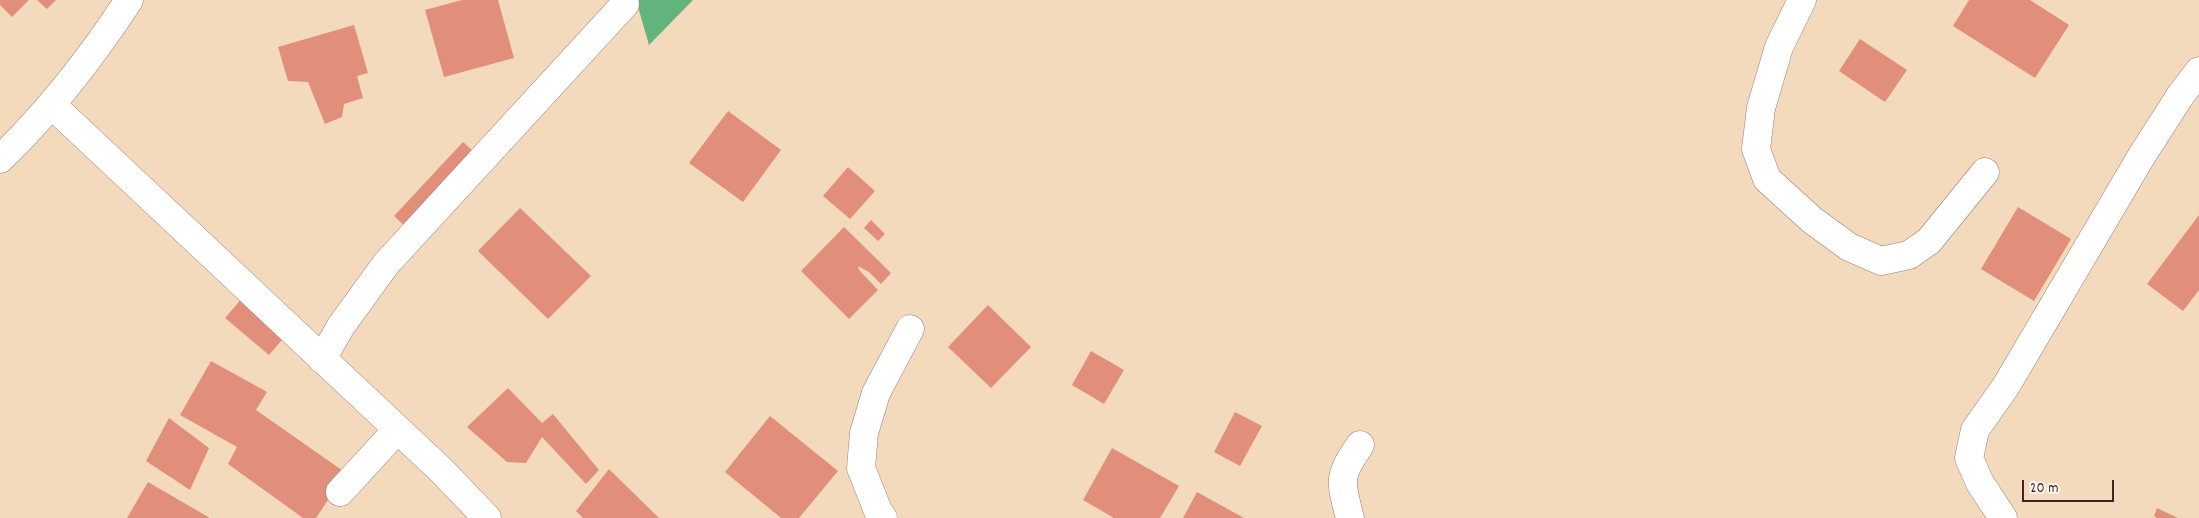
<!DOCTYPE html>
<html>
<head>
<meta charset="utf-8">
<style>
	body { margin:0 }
	#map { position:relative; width:2199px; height:518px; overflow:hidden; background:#f3dabd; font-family:Dekko,sans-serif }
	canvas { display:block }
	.scale { position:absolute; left:2022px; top:480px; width:92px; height:22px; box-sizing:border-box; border:2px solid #4a1f2b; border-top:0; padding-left:6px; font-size:15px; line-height:18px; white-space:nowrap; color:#4a1f2b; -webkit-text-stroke:4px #fbf7ec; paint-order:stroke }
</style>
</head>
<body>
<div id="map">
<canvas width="2199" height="518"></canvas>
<div class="scale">20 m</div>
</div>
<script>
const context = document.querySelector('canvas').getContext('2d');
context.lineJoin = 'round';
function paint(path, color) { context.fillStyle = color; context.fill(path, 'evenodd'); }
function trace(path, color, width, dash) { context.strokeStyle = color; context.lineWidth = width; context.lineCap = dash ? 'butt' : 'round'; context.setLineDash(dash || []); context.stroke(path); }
paint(new Path2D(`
	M 636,0 L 693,0 L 649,45 Z`), '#63b37f');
paint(new Path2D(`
	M 0,0 L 29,0 L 12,17 L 0,5 Z
	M 37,0 L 56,0 L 47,9 Z
	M 462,0 L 498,0 L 514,58 L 444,77 L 425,10 Z
	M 1969,0 L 2030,0 L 2069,25 L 2035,78 L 1953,26 Z
	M 354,25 L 368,73 L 357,76 L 363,98 L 344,104 L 342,117 L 325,124 L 308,82 L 288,81 L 278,47 Z
	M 1860,39 L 1907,70 L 1885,102 L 1839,71 Z
	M 728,111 L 781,150 L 743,202 L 689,163 Z
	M 463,142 L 486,163 L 416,237 L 394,216 Z
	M 848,167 L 875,191 L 850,219 L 823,196 Z
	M 2018,207 L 2071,239 L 2034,301 L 1981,269 Z
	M 520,208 L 591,276 L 548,319 L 478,251 Z
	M 2199,215 L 2199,290 L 2183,311 L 2147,284 Z
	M 871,220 L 885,234 L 878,241 L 864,228 Z
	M 844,227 L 891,273 L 881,284 L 869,272 L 858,266 L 859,270 L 878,290 L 849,319 L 801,271 Z
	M 244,296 L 288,333 L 269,355 L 225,318 Z
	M 988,305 L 1031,347 L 991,388 L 948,347 Z
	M 1091,351 L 1124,370 L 1104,404 L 1072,385 Z
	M 211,361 L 267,392 L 256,410 L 346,473 L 316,518 L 303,518 L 228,464 L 237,447 L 180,415 Z
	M 508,388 L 542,423 L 553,414 L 599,470 L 586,484 L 542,437 L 526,463 L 507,462 L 467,427 Z
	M 1235,412 L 1262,426 L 1240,466 L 1214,452 Z
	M 770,416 L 838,471 L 799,518 L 781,518 L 725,472 Z
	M 169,418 L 209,448 L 190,490 L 146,461 Z
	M 1112,448 L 1179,486 L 1160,518 L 1114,518 L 1083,500 Z
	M 609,469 L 659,518 L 583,518 L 576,511 Z
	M 148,482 L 210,518 L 127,518 Z
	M 1197,492 L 1244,518 L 1183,518 Z
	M 2157,508 L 2178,518 L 2157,518 L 2154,516 Z`), '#e18f7a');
const street = new Path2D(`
	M 1802,0 L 1779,47 L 1761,108 L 1756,149 L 1767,179 L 1812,220 L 1849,247 L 1881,261 L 1909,255 L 1929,241 L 1985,172
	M 52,105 L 441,470 L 487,518
	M 0,159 C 50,111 91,58 129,0
	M 322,359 L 341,326 L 386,264 L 625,4
	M 340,492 L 397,430
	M 883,518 L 878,511 L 861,468 L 864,433 L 876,393 L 910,329
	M 1350,518 C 1340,480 1338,477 1360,445
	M 2003,518 L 1980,483 L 1969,458 L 1975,430 L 2006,386 L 2141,157 L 2180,96 L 2199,71`);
trace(street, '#9e7c74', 29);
trace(street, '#fff', 28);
</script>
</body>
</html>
